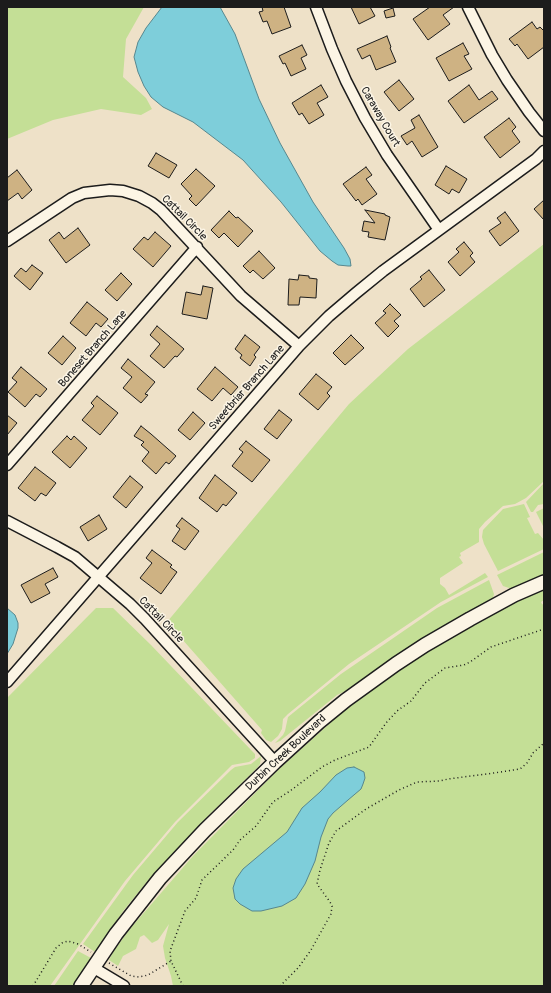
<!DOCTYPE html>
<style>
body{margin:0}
#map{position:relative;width:551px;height:993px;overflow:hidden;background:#eee1c8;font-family:Pangolin,sans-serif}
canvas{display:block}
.frame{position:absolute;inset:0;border:8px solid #1c1c1c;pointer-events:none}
</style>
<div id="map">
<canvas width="551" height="993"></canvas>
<div class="frame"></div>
</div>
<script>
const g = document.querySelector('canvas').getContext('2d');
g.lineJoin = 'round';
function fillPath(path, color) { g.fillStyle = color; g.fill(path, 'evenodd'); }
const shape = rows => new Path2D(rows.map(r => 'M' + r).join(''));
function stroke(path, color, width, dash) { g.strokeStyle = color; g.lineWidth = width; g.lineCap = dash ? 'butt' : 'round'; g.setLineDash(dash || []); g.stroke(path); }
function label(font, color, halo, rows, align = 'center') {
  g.font = font + ' Pangolin,sans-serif'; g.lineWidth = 3; g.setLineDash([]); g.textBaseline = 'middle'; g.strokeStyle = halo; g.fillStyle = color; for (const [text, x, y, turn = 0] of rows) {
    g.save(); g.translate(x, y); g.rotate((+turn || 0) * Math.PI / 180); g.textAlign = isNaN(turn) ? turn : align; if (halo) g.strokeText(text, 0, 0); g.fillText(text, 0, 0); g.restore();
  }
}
fillPath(shape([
 [7,7,144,7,126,39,123,77,146,98,152,109,141,115,101,109,53,120,7,139],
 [544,244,544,481,526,498,515,504,503,506,485,522,479,529,479,542,460,553,461,556,459,557,463,563,440,578,440,584,445,588,449,595,485,573,488,577,441,602,349,664,288,714,283,719,282,729,278,736,271,742,266,740,261,733,262,730,167,622,349,404,408,349],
 [544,483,544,504,538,505,533,512,531,512,526,502],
 [524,504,530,517,527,518,535,534,538,533,544,540,544,549,498,571,484,544,482,537,483,530,503,509],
 [544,508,544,528,536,512],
 [544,552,544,576,512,589,503,586,497,575],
 [489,580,494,594,493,598,490,602,356,686,337,695,280,741,275,743,283,735,285,731,288,717,341,674,437,608],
 [544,588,544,600,541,602,542,604,544,605,544,986,173,986,171,976,165,958,163,946,169,924,158,940,152,943,144,935,140,937,136,949,123,956,118,966,109,960,113,952,129,930,193,856,278,770,349,706,410,662,460,631,520,599],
 [147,600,159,611,166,618,154,615,153,612,147,606],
 [96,608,113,608,151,645,252,751,255,754,255,758,249,762,232,765,175,822,125,881,50,986,7,986,7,698],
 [261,756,260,764,257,768,211,813,150,878,124,910,95,952,83,944,133,875,178,822,231,770,235,767,251,764],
 [78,951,91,958,72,986,54,986]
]), '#c4df96');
const water = shape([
 [162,7,220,7,235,34,259,99,280,143,313,202,344,248,350,259,351,266,348,266,338,265,332,261,320,251,281,202,243,160,193,122,163,107,151,97,144,86,138,72,134,57,138,42,146,28,162,7],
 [7,608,15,615,18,623,18,628,13,644,7,654,7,608],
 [354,767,364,772,365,778,363,784,361,789,348,800,333,813,328,819,321,837,315,861,305,884,296,898,282,906,261,911,252,911,240,904,235,899,233,888,236,879,243,869,287,832,302,808,320,792,336,775,347,768,354,767]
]);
fillPath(water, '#7eceda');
stroke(water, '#57878e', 1);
const building = shape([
 [262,7,284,7,291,27,272,34,267,21,263,22,259,12,263,11,262,7],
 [351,7,370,7,375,16,359,24,351,7],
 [430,7,454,7,443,15,450,24,428,40,413,19,430,7],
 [393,8,395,16,386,18,384,11,393,8],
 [532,22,537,29,540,27,544,31,544,47,528,59,517,44,515,46,509,39,532,22],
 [387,36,391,47,390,48,396,62,376,70,370,55,362,59,357,49,387,36],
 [463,43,469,54,464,56,472,69,449,81,436,58,463,43],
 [302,45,307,55,301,58,306,69,291,76,285,63,283,64,279,56,302,45],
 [399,80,414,99,399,111,384,92,399,80],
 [321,85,328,97,317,103,324,115,309,124,302,113,299,115,292,103,321,85],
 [469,85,479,100,492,91,498,99,464,123,448,101,469,85],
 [419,115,438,147,422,157,412,141,407,145,401,136,415,128,411,120,419,115],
 [509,118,516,127,512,131,520,142,500,158,484,137,509,118],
 [156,153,177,165,169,178,148,166,156,153],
 [446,166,467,179,459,193,452,189,449,194,435,185,446,166],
 [366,167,372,175,366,179,377,194,362,205,358,199,356,201,343,184,366,167],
 [196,169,215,186,196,206,189,199,192,196,181,184,196,169],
 [17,170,32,190,22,199,18,193,7,201,7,178,17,170],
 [544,200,544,220,534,209,544,200],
 [365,210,385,214,385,215,390,217,385,240,368,237,369,232,362,231,364,221,375,223,365,210],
 [229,211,236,218,238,217,253,231,238,247,224,233,219,238,211,230,229,211],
 [505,212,519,231,500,246,489,231,501,223,497,218,505,212],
 [78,228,90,245,66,263,49,240,59,232,64,239,78,228],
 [155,232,171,246,153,267,133,249,144,237,148,240,155,232],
 [464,242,473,253,470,256,475,262,460,276,448,262,459,252,456,249,464,242],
 [259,251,275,268,263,279,253,270,250,273,243,266,259,251],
 [32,265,43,273,30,290,14,276,21,268,26,272,32,265],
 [429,270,445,290,424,307,410,289,422,279,420,277,429,270],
 [121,273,132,284,117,301,105,290,121,273],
 [299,275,309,276,309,278,317,279,316,298,300,297,299,305,288,305,289,279,298,280,299,275],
 [203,286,213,288,207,319,182,314,186,292,201,295,203,286],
 [87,302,108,319,101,327,96,323,86,336,70,323,87,302],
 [390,304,401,315,394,321,399,326,388,337,375,323,386,313,383,311,390,304],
 [157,326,184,349,177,357,175,356,164,368,150,356,160,344,150,335,157,326],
 [245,335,260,347,254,355,256,357,250,366,240,358,242,355,235,349,245,335],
 [351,335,364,348,345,365,333,353,351,335],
 [63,336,76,348,62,365,48,353,63,336],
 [128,359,155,382,145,394,148,395,141,403,123,388,132,377,121,368,128,359],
 [21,367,47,389,40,397,36,394,25,407,8,392,17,382,12,378,21,367],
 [215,367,238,387,231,395,223,388,212,401,197,389,215,367],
 [316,374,332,387,327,393,330,396,318,410,299,394,316,374],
 [97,396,118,413,100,435,82,420,94,406,91,403,97,396],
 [279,410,292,420,277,439,264,429,279,410],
 [193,412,205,423,190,440,178,430,193,412],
 [7,415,17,423,7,435,7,415],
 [141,426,151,434,176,456,169,464,166,462,156,474,142,461,149,452,141,445,144,442,134,436,141,426],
 [67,436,71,440,74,436,87,448,70,468,52,452,67,436],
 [246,441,270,460,252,482,232,466,243,452,239,449,246,441],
 [35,467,56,483,46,496,41,493,35,501,18,488,35,467],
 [215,475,237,493,226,506,223,504,217,512,199,498,215,475],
 [130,476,143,487,126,508,113,497,130,476],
 [99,515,107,529,88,541,80,527,99,515],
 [182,518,199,531,185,550,172,541,180,529,176,526,182,518],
 [152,550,172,565,170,567,177,572,161,594,140,578,152,563,146,558,152,550],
 [53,568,58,577,45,584,50,593,31,603,21,585,53,568]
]);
fillPath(building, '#ceb283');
stroke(building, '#1c1c1c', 1);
const minor = shape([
 [316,7,332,49,346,81,365,118,387,155,439,230],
 [468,7,492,55,507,80,529,112,544,131],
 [7,241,72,198,84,193,110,190,123,191,139,196,152,203,161,210,241,296,299,346],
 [7,465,197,247],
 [7,521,57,547,75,557,130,604,145,619,275,762],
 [7,682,299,346,329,316,356,293,383,271,536,159,544,151],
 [94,968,124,986]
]);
const tertiary = shape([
 [81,986,116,934,160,878,205,830,275,762,319,722,346,700,396,664,425,645,470,619,514,595,544,582]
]);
stroke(minor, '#1c1c1c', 13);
stroke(tertiary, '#1c1c1c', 16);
stroke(shape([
 [109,963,131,976,139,977,148,975,171,961],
 [33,986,56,948,62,943,68,941,78,944,91,952],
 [183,986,171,961,170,951,185,911,196,898,202,880,233,850,240,840,256,826,273,802,290,791,322,767,335,760,369,747,386,723,397,711,411,701,425,683,445,668,464,665,470,662,491,647,544,629],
 [280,986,298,968,311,950,331,914,332,906,330,902,317,884,320,870,329,843,336,831,366,809,399,790,417,782,440,781,448,779,494,773,520,769,527,763,533,753,544,743]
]), '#1c1c1c', 1.5, [1, 3]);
stroke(minor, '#fcf5e5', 10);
stroke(tertiary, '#fcf5e5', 13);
label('11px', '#1c1c1c', '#fcf5e5', [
 ["Caraway Court",380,117,60],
 ["Cattail Circle",184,218,45],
 ["Boneset Branch Lane",93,349,-49],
 ["Sweetbriar Branch Lane",247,388,-49],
 ["Cattail Circle",161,620,46],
 ["Durbin Creek Boulevard",286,753,-43]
]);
</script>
